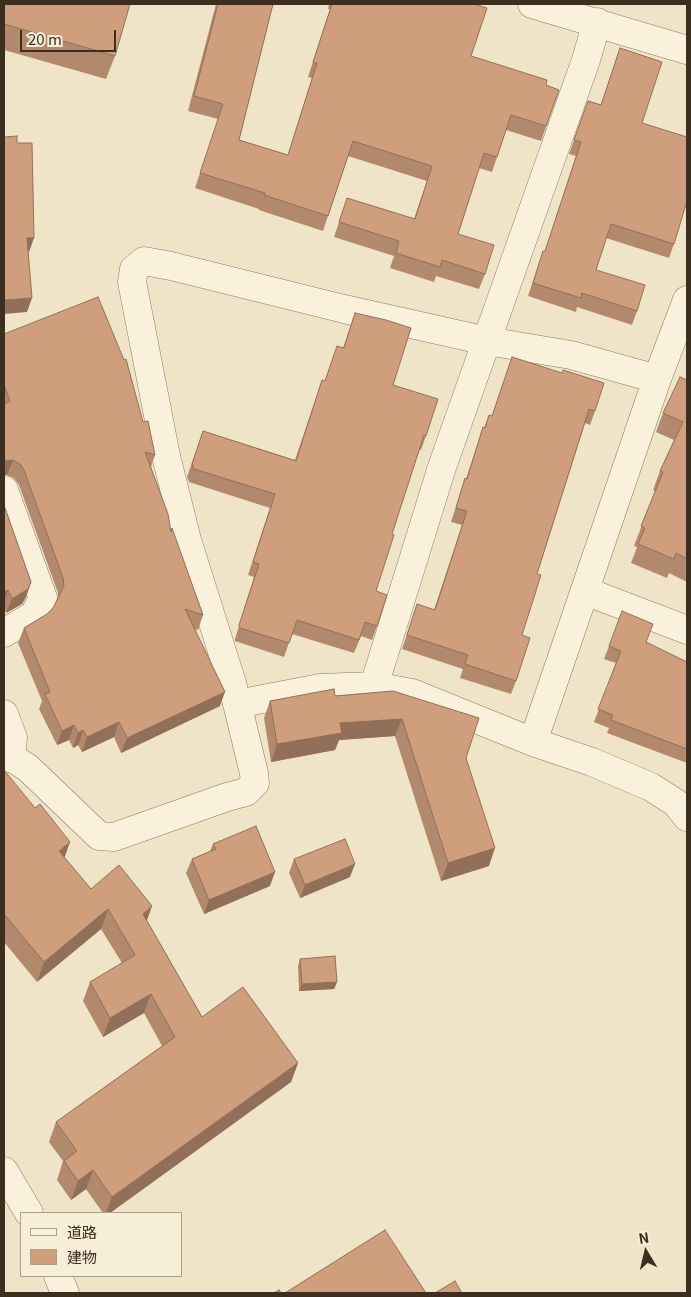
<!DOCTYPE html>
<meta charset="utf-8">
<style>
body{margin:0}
#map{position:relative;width:691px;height:1297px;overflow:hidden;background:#f0e4c8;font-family:Georgia,"Noto Sans JP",serif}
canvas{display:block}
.frame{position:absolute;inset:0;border:5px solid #3d2e20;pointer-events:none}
.legend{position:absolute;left:20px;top:1212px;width:162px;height:65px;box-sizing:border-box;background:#f7eed8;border:1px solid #ada18e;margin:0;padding:6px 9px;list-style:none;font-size:15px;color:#3d2e20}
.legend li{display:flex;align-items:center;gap:10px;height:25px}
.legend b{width:25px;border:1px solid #ada18e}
.north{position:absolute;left:621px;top:1227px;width:50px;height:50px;-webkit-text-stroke:4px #f7eed8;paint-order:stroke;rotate:351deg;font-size:14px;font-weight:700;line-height:20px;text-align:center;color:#3d2e20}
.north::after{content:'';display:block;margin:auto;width:18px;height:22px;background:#3d2e20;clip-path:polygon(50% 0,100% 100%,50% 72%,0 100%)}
.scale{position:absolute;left:20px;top:30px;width:96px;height:22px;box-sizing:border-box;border:2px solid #3d2e20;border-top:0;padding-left:6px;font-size:15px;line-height:18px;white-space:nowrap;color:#3d2e20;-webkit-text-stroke:4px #f7eed8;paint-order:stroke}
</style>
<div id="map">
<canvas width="691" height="1297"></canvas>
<div class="frame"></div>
<ul class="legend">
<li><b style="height:6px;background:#faf1dc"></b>道路</li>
<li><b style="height:14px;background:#cf9f7d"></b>建物</li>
</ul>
<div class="north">N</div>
<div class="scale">20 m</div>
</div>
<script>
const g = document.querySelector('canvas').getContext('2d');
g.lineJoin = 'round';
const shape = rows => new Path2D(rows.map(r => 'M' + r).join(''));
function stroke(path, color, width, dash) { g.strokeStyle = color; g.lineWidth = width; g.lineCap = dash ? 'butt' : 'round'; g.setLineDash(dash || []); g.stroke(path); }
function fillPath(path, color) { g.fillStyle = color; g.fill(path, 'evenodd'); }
const minor = shape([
 [532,4,687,50],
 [4,490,43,598,34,615,4,633],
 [585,591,687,630],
 [374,686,442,467,586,60,597,22],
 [237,704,320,688,374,686,412,693,533,742,592,762,651,787,676,803,687,817],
 [4,714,13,738,11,757],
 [533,742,657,379,687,300],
 [4,758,11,757,28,768,99,836,114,837,227,797,246,792,255,783,254,773,232,683,187,540,166,456,132,282,134,269,144,261,171,266,344,309,487,341,571,355,657,379],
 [4,1171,29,1213],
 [58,1276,65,1293]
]);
stroke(minor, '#8d765c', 29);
stroke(minor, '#faf1dc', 28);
fillPath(shape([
 [4,4,115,56,106,79,4,50],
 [216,4,273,4,239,140,288,155,312,78,308,77,330,9,328,9,329,4,474,4,471,56,546,85,559,90,541,141,506,130,492,172,479,168,458,234,485,274,479,289,436,276,434,282,390,268,394,256,334,237,347,198,414,219,427,181,348,156,323,231,259,210,259,209,195,188,218,119,188,111],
 [620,48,642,123,674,244,669,258,606,238,596,270,637,311,632,325,577,307,576,312,528,296,543,251,545,251,576,156,569,154,588,101,601,105],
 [355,313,393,385,426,436,421,450,419,449,392,534,376,591,377,626,372,640,361,636,354,653,292,634,284,657,235,641,235,639,254,577,248,575,270,508,189,482,187,477,203,431,295,460,322,380,325,381,337,346,343,348],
 [4,334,143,422,155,455,151,467,171,531,203,615,198,630,194,629,220,706,121,753,114,737,82,752,78,745,73,748,69,740,57,745,39,709,42,701,18,643,24,628,47,614,53,608,58,598,58,593,19,485,14,478,7,475,4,475],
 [512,357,595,411,590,425,585,423,537,574,522,635,516,681,511,694,460,678,463,669,402,649,417,604,434,610,462,525,451,522,465,478,466,479,483,427,484,428,489,415,492,416],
 [687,380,687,582,669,573,667,578,631,563,637,547,634,546,655,491,653,490,660,471,674,440,656,432,663,413],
 [4,505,31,582,26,597,22,604,6,613,4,607],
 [646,642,687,662,687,763,607,733,609,728,594,722,616,663,604,659,609,646],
 [393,691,466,758,489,866,441,881,395,736,339,740,335,750,271,762,264,718,270,701,335,696],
 [4,770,64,857,91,889,147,921,202,1017,298,1063,291,1082,110,1213,103,1213,86,1189,71,1200,57,1180,63,1161,49,1142,56,1122,162,1046,144,1013,103,1037,83,1001,90,982,122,963,101,929,37,982,4,942],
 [213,844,270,886,204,914,186,873,192,859,210,851],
 [294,859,350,877,300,898,289,873],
 [300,959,337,982,334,989,299,991,298,966]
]), '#b2896c');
fillPath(shape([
 [27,238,34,238,29,252,22,252],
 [32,298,27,312,4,314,4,300],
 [5,460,13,460,7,475,4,475,4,461],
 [31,582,26,597,22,604,6,613,12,599],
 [8,590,4,602,4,592],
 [225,692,220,706,121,753,127,738],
 [402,719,395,736,339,740,335,750,271,762,277,744,340,723],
 [119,722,114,737,82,752,87,737],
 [74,725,69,740,57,745,62,731],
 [83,730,78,745,73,748,78,733],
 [70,842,63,862,59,851],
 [495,848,489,866,441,881,448,863],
 [355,864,350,877,300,898,305,885],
 [275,872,270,886,204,914,209,900],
 [152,906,145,926,143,914],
 [108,909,101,929,37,982,44,962],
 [337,982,334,989,299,991,302,984],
 [151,994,144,1013,103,1037,110,1018],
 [298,1063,291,1082,110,1213,106,1213,112,1197],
 [93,1170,86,1189,71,1200,78,1181]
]), '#916f58');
const building = shape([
 [4,4,130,4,115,56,4,24,4,4],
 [218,4,273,4,239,140,288,155,317,63,313,62,332,4,474,4,487,8,471,56,547,80,546,85,559,90,546,126,511,115,497,157,484,153,458,234,494,245,485,274,442,260,440,267,396,253,399,241,339,222,347,198,415,219,432,166,353,141,328,216,264,195,265,193,200,173,223,104,194,96,218,4],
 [620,48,662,62,642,123,687,137,687,201,674,244,611,224,596,270,645,285,637,311,582,293,581,298,533,283,543,251,545,251,581,142,574,140,588,101,601,105,620,48],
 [17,136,17,143,32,143,34,238,27,238,32,298,4,300,4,137,17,136],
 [98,297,124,360,126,359,143,422,148,421,155,455,145,452,168,514,171,532,172,528,203,615,185,609,225,692,127,738,119,722,87,737,83,730,78,733,74,725,62,731,45,694,50,692,24,628,47,614,53,608,62,590,64,585,63,578,24,470,20,464,13,460,4,461,4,404,10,401,4,385,4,334,98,297],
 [355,313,386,320,411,328,393,385,438,399,426,436,424,435,392,534,394,535,376,591,387,595,377,626,365,622,359,640,297,620,289,643,240,628,239,625,259,564,253,562,275,494,194,469,192,464,203,431,296,461,322,380,325,381,337,346,344,348,355,313],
 [512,357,562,373,563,370,604,383,595,411,589,409,537,574,541,575,522,635,530,638,516,681,465,664,468,655,407,635,417,604,435,610,467,511,456,508,465,478,467,479,483,427,485,428,489,415,492,416,512,357],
 [680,377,687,380,687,559,676,553,674,559,638,544,645,528,641,526,663,472,660,471,683,422,663,413,680,377],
 [4,505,31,582,28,589,12,599,8,590,4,592,4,505],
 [622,611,653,624,646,642,687,662,687,749,611,720,613,715,598,709,621,651,609,646,622,611],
 [334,689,335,696,393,691,479,718,466,758,495,848,448,863,402,719,340,723,342,733,277,744,270,701,334,689],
 [4,770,35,808,40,804,70,842,59,851,91,889,119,865,152,906,143,914,202,1017,243,987,298,1063,112,1197,93,1170,78,1181,64,1161,77,1151,56,1122,175,1037,151,994,110,1018,90,982,135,955,108,909,44,962,4,914,4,770],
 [256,826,275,872,209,900,192,859,216,849,213,844,256,826],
 [345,839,355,864,305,885,294,859,345,839],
 [335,956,337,982,302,984,300,959,335,956],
 [385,1230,426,1293,285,1293,385,1230],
 [455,1281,462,1293,435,1293,455,1281],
 [279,1290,281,1293,274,1293,279,1290]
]);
fillPath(building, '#cf9f7d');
stroke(building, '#916f58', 1);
</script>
